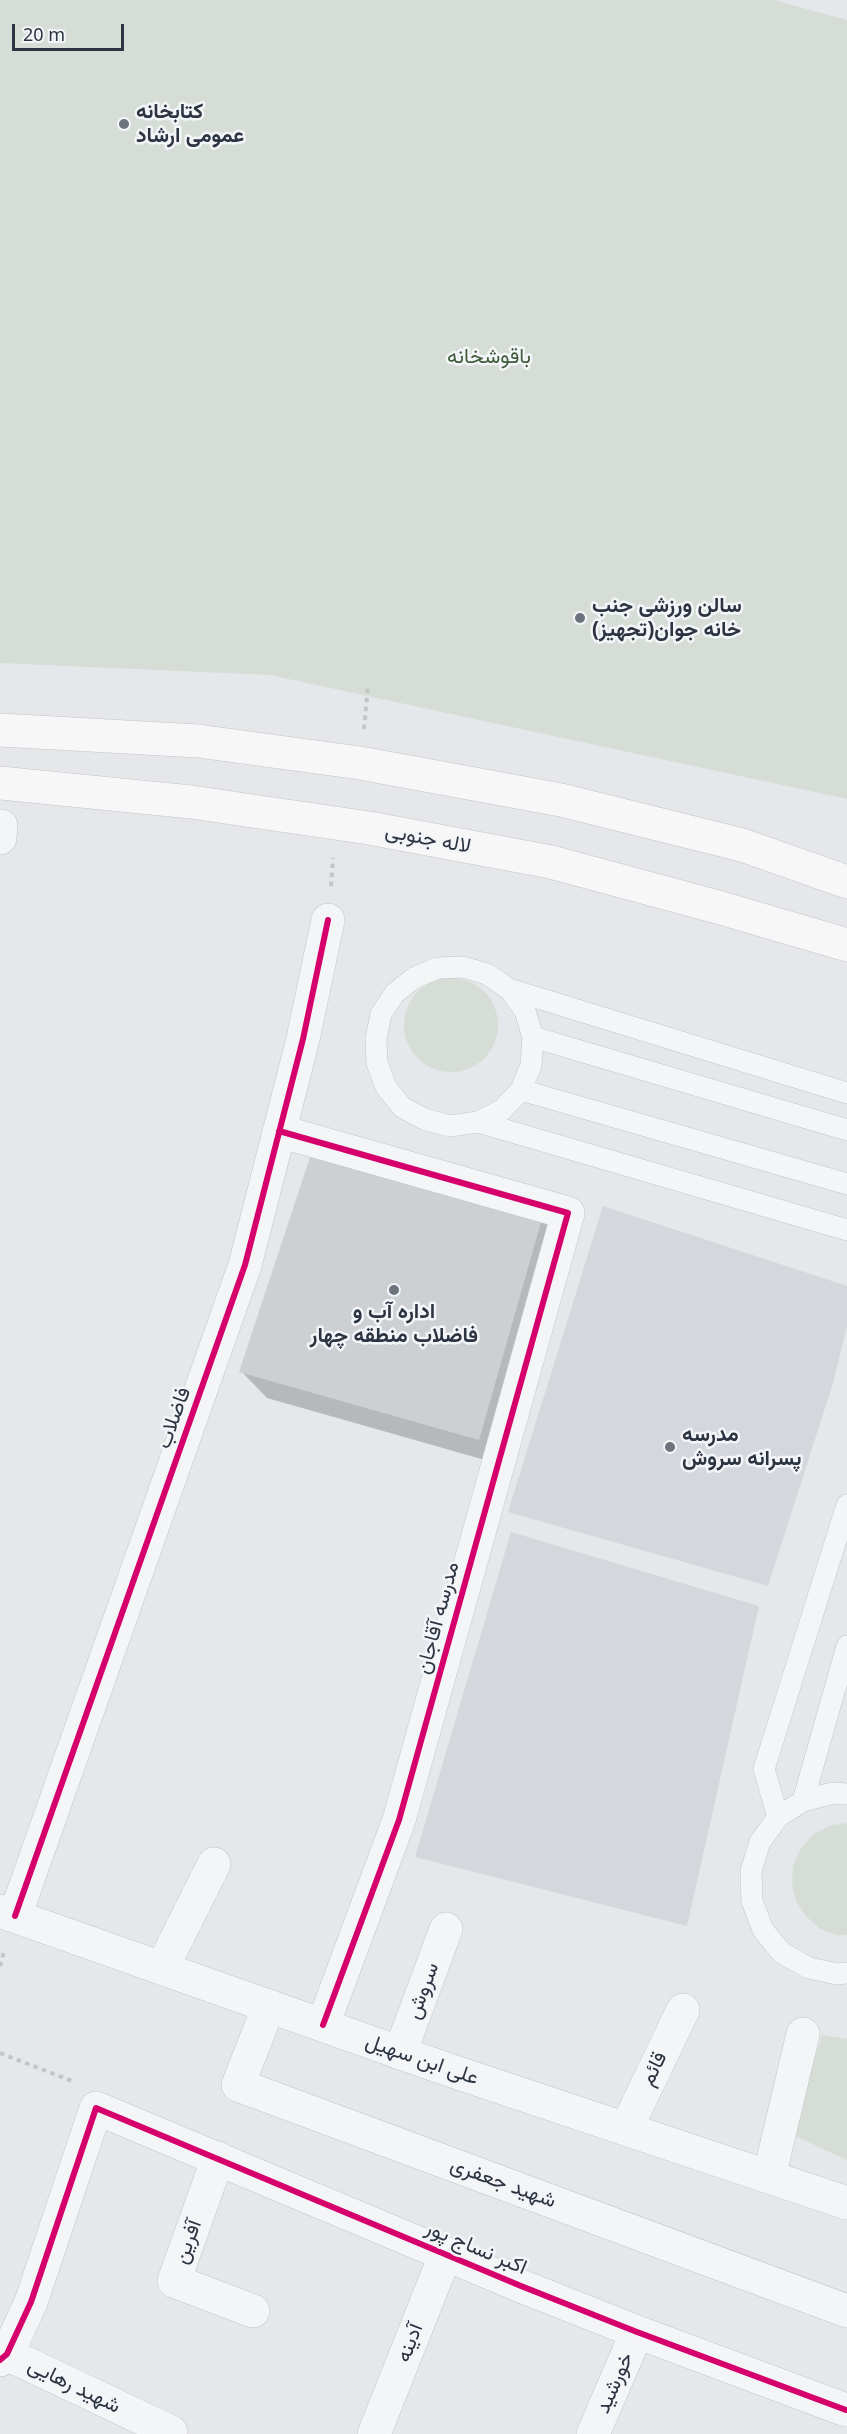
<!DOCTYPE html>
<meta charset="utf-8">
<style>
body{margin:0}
#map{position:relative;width:847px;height:2434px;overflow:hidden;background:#e5e7ea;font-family:"Noto Sans",sans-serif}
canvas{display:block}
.scale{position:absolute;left:12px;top:24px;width:112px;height:27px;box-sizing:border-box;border:3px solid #2c3442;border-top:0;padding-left:8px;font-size:18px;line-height:21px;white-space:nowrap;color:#2c3442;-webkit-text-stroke:4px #f3f5f8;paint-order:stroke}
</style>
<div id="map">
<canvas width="847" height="2434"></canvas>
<div class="scale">20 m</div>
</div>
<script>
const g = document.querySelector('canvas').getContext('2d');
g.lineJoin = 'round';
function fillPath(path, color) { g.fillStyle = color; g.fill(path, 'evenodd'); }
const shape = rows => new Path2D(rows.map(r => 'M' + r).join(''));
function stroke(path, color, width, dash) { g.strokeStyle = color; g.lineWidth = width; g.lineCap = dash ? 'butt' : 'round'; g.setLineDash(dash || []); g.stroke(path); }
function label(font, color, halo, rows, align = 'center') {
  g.font = font + ' "Noto Sans",Vazirmatn,sans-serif'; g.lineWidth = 5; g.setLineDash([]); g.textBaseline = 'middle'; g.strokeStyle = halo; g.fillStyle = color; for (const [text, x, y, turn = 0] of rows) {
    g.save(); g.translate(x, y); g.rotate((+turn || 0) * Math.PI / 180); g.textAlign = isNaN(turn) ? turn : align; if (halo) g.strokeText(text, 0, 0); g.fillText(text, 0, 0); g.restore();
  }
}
fillPath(shape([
 [603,1206,847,1286,847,1326,833,1383,768,1586,508,1512],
 [511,1532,759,1606,687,1926,415,1857]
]), '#d4d7dc');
fillPath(shape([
 [0,0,774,0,847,20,847,799,270,675,0,663],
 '404 1025a47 47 0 1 1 94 0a47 47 0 1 1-94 0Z',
 [847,1823,847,1935,836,1935,819,1928,806,1916,796,1901,792,1883,793,1865,801,1848,815,1833,832,1825],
 [822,2035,847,2039,847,2160,791,2134]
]), '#d6ddd6');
fillPath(shape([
 [545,1210,571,1236,506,1466,267,1398,241,1371]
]), '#0003');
fillPath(shape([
 [315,1142,545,1208,479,1440,239,1372]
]), '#cdcfd2');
const service = shape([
 [509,989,525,1011,533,1037,531,1065,521,1090,502,1110,478,1122,450,1126,424,1119,402,1107,386,1087,377,1063,376,1039,381,1014,395,993,414,978,437,968,463,967,487,974,509,989,847,1093],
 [533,1037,847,1130],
 [521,1090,847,1184],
 [478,1122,847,1230],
 [847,1794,833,1793,803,1801,778,1817,760,1842,751,1871,752,1901,763,1930,782,1953,809,1968,837,1974,847,1973],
 [803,1801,847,1646],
 [778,1817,764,1769,847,1505]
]);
const minor = shape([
 [0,838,1,826],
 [279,1131,568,1213,399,1820,323,2025],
 [15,1916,245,1265,303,1039,328,920],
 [162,1968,214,1864],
 [269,2006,238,2085,847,2311],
 [400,2053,446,1929],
 [626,2129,683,2010],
 [218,2158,174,2281,253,2311],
 [769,2177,803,2034],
 [7,2354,171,2432,170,2434],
 [0,2360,7,2354,31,2302,96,2108,521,2286,637,2332,846,2410],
 [374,2434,446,2253],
 [593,2434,637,2332]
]);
const tertiary = shape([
 [0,1911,449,2070,847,2203]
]);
const primary = shape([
 [0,730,198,741,360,763,561,800,742,845,847,882],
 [0,783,191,802,369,828,551,862,721,908,847,945]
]);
stroke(service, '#c3c5c8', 22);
stroke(minor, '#c3c5c8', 34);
stroke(tertiary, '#c3c5c8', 34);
stroke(primary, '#c2c4c7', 34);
stroke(shape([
 [364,729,368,685],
 [331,886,333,858],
 [0,1966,4,1951],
 [0,2053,72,2081]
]), '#c3c5c8', 4, [4.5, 4.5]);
stroke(service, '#f4f5f6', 21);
stroke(minor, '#f4f5f6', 33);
stroke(tertiary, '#f4f5f6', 33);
stroke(primary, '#f7f7f8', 33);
stroke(shape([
 [279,1131,568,1213,399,1820,323,2025],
 [15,1916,245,1265,303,1039,328,920],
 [0,2360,7,2354,31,2302,96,2108,521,2286,637,2332,846,2410]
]), '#d6006c', 6);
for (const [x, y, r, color] of [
 [124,124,6,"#6d737d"],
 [580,618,6,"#6d737d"],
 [394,1290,6,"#6d737d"],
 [670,1447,6,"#6d737d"]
]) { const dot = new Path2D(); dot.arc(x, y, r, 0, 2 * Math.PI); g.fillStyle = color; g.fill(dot); stroke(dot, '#f3f5f8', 2); }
label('bold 21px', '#2c3442', '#f3f5f8', [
 ["کتابخانه",136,112],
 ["عمومی ارشاد",136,136],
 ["سالن ورزشی جنب",592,606],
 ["خانه جوان(تجهیز)",592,630],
 ["اداره آب و",394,1312,"center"],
 ["فاضلاب منطقه چهار",394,1336,"center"],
 ["مدرسه",682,1435],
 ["پسرانه سروش",682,1459]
], 'left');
label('21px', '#415c3b', '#f3f5f8', [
 ["باقوشخانه",489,357]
]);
label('21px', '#2c3442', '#f3f5f8', [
 ["لاله جنوبی",428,839,11],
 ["فاضلاب",174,1418,-70],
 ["مدرسه آقاجان",438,1618,-75],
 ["سروش",423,1991,-70],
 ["علی ابن سهیل",422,2060,19],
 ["قائم",654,2069,-64],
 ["شهید جعفری",503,2183,20],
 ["آفرین",188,2242,-70],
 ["اکبر نساج پور",476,2248,23],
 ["آدینه",410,2343,-69],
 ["خورشید",615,2383,-66],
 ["شهید رهایی",74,2386,26]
]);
</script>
